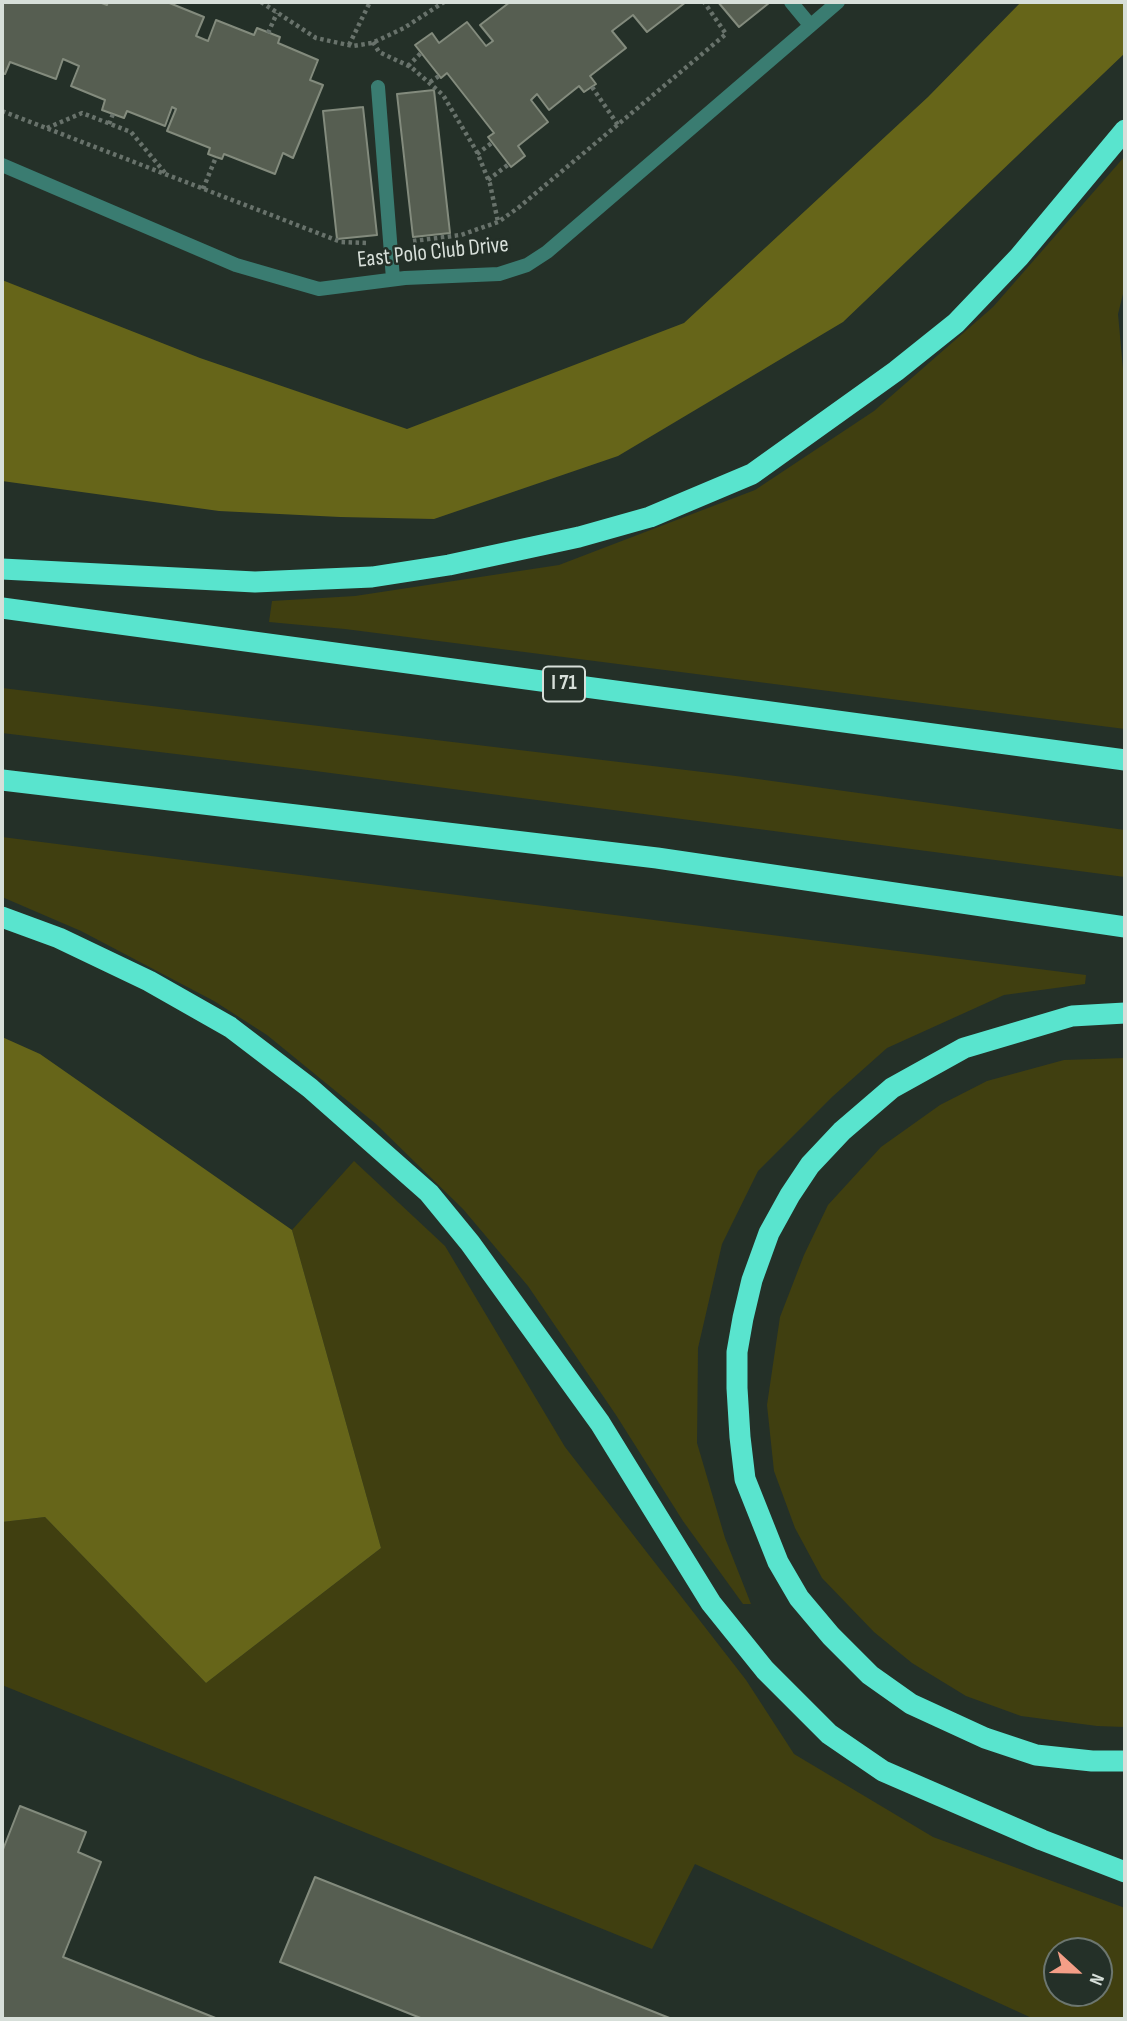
<!DOCTYPE html>
<style>
body{margin:0}
#map{position:relative;width:1127px;height:2021px;overflow:hidden;background:#243028;font-family:"Sofia Sans Condensed",sans-serif}
canvas{display:block}
.frame{position:absolute;inset:0;border:4px solid #d7dfd9;pointer-events:none}
.north{position:absolute;left:1043px;top:1937px;width:70px;height:70px;box-sizing:border-box;background:#243028;border:2px solid #6c766f;border-radius:50%;rotate:112deg;font-size:19px;font-weight:700;line-height:28px;text-align:center;color:#d7dfd9}
.north::after{content:'';display:block;margin:auto;width:24px;height:32px;background:#f49e87;clip-path:polygon(50% 0,100% 100%,50% 72%,0 100%)}
</style>
<div id="map">
<canvas width="1127" height="2021"></canvas>
<div class="frame"></div>
<div class="north">N</div>
</div>
<script>
const g = document.querySelector('canvas').getContext('2d');
g.lineJoin = 'round';
function fillPath(path, color) { g.fillStyle = color; g.fill(path, 'evenodd'); }
const shape = rows => new Path2D(rows.map(r => 'M' + r).join(''));
function stroke(path, color, width, dash) { g.strokeStyle = color; g.lineWidth = width; g.lineCap = dash ? 'butt' : 'round'; g.setLineDash(dash || []); g.stroke(path); }
function label(font, color, halo, rows, align = 'center') {
  g.font = font + ' "Sofia Sans Condensed",sans-serif'; g.lineWidth = 5; g.setLineDash([]); g.textBaseline = 'middle'; g.strokeStyle = halo; g.fillStyle = color; for (const [text, x, y, turn = 0] of rows) {
    g.save(); g.translate(x, y); g.rotate((+turn || 0) * Math.PI / 180); g.textAlign = isNaN(turn) ? turn : align; if (halo) g.strokeText(text, 0, 0); g.fillText(text, 0, 0); g.restore();
  }
}
fillPath(shape([
 [1125,156,1125,286,1118,314,1125,391,1125,729,345,629,269,622,272,601,355,596,559,565,755,490,874,411,993,307],
 [2,688,736,776,1125,830,1125,877,300,769,2,733],
 [2,837,1086,975,1085,984,1004,995,887,1048,832,1097,758,1171,722,1244,698,1348,697,1443,725,1538,751,1604,743,1604,683,1521,616,1415,528,1286,463,1209,376,1124,267,1035,214,1001,81,931,2,897],
 [1125,1058,1125,1727,1097,1726,1021,1716,966,1696,912,1663,874,1632,822,1578,795,1528,774,1471,767,1405,780,1317,804,1255,828,1205,881,1147,940,1105,987,1081,1064,1060],
 [354,1161,445,1246,565,1447,746,1680,794,1754,933,1837,1125,1908,1125,2019,1034,2019,695,1864,652,1949,2,1685,2,1522,45,1517,206,1683,381,1548,292,1230],
 [1057,1951,1099,1951,1099,1993,1057,1993]
]), '#403f10');
fillPath(shape([
 [1021,2,1125,2,1125,53,843,322,618,456,434,519,340,517,219,511,2,481,2,280,200,358,407,429,684,323,928,97],
 [2,1037,40,1054,292,1230,381,1548,206,1683,45,1517,2,1522]
]), '#666519');
const building = shape([
 [2,2,99,2,107,5,108,2,167,2,204,17,196,36,208,41,216,20,254,35,257,28,280,37,278,43,318,60,310,80,323,85,293,158,283,153,275,174,224,154,222,159,216,157,208,154,210,148,167,131,176,109,172,107,165,126,127,111,124,118,102,110,105,100,71,86,79,66,63,59,56,79,10,62,5,74,2,73,2,2],
 [510,2,686,2,647,32,633,15,612,31,626,48,590,76,596,84,584,92,579,86,549,110,537,94,531,100,548,122,518,146,525,156,511,167,488,137,494,133,447,73,441,78,415,45,432,33,439,43,467,22,486,46,493,41,480,25,510,2],
 [718,2,768,2,769,3,739,27,718,2],
 [434,90,450,233,413,237,397,94,434,90],
 [363,107,377,235,337,239,323,111,363,107],
 [20,1806,86,1832,78,1852,101,1862,63,1957,218,2019,2,2019,2,1852,20,1806],
 [315,1877,672,2019,423,2019,280,1962,315,1877]
]);
fillPath(building, '#565e51');
stroke(building, '#838b7d', 2);
stroke(shape([
 [261,2,316,38,353,46,372,43,404,28,444,2],
 [268,33,277,13],
 [373,42,379,52,411,67,443,95,477,152,490,184,498,222],
 [349,45,370,2],
 [408,66,421,53],
 [430,82,439,76],
 [592,87,618,125],
 [2,111,341,242,366,243],
 [109,124,113,114],
 [47,128,82,113,131,132,166,174],
 [477,154,493,142],
 [488,180,509,164],
 [203,189,216,157],
 [413,241,461,235,498,222,518,208,726,34,704,2]
]), '#68726b', 4.5, [3.5, 3.5]);
stroke(shape([
 [791,2,810,25],
 [378,87,393,279],
 [2,165,236,265,319,289,405,278,499,274,527,265,547,252,838,2]
]), '#3a7c71', 14);
stroke(shape([
 [2,569,255,582,372,577,449,565,579,537,650,517,752,474,896,371,956,323,1019,257,1125,130],
 [2,608,1125,760],
 [2,780,657,858,1125,927],
 [2,917,59,938,149,981,230,1027,310,1088,429,1193,470,1243,600,1423,711,1603,765,1670,829,1734,883,1771,1042,1840,1125,1872],
 [1125,1013,1072,1016,964,1048,892,1088,842,1131,810,1165,790,1195,769,1233,752,1280,743,1318,737,1352,737,1388,740,1437,745,1479,778,1562,799,1598,831,1636,870,1675,911,1704,985,1738,1036,1755,1092,1761,1125,1761]
]), '#59e4ce', 21);
for (const [x, y, w] of [
 [564,684,42]
]) { const box = new Path2D(); box.roundRect(x - w / 2, y - 17.5, w, 35, 5); g.fillStyle = '#243028'; g.fill(box); stroke(box, '#d7dfd9', 2); }
label('bold 21px', '#d7dfd9', null, [
 ["I 71",564,684]
]);
label('23px', '#d7dfd9', '#243028', [
 ["East Polo Club Drive",433,253,-6]
]);
</script>
